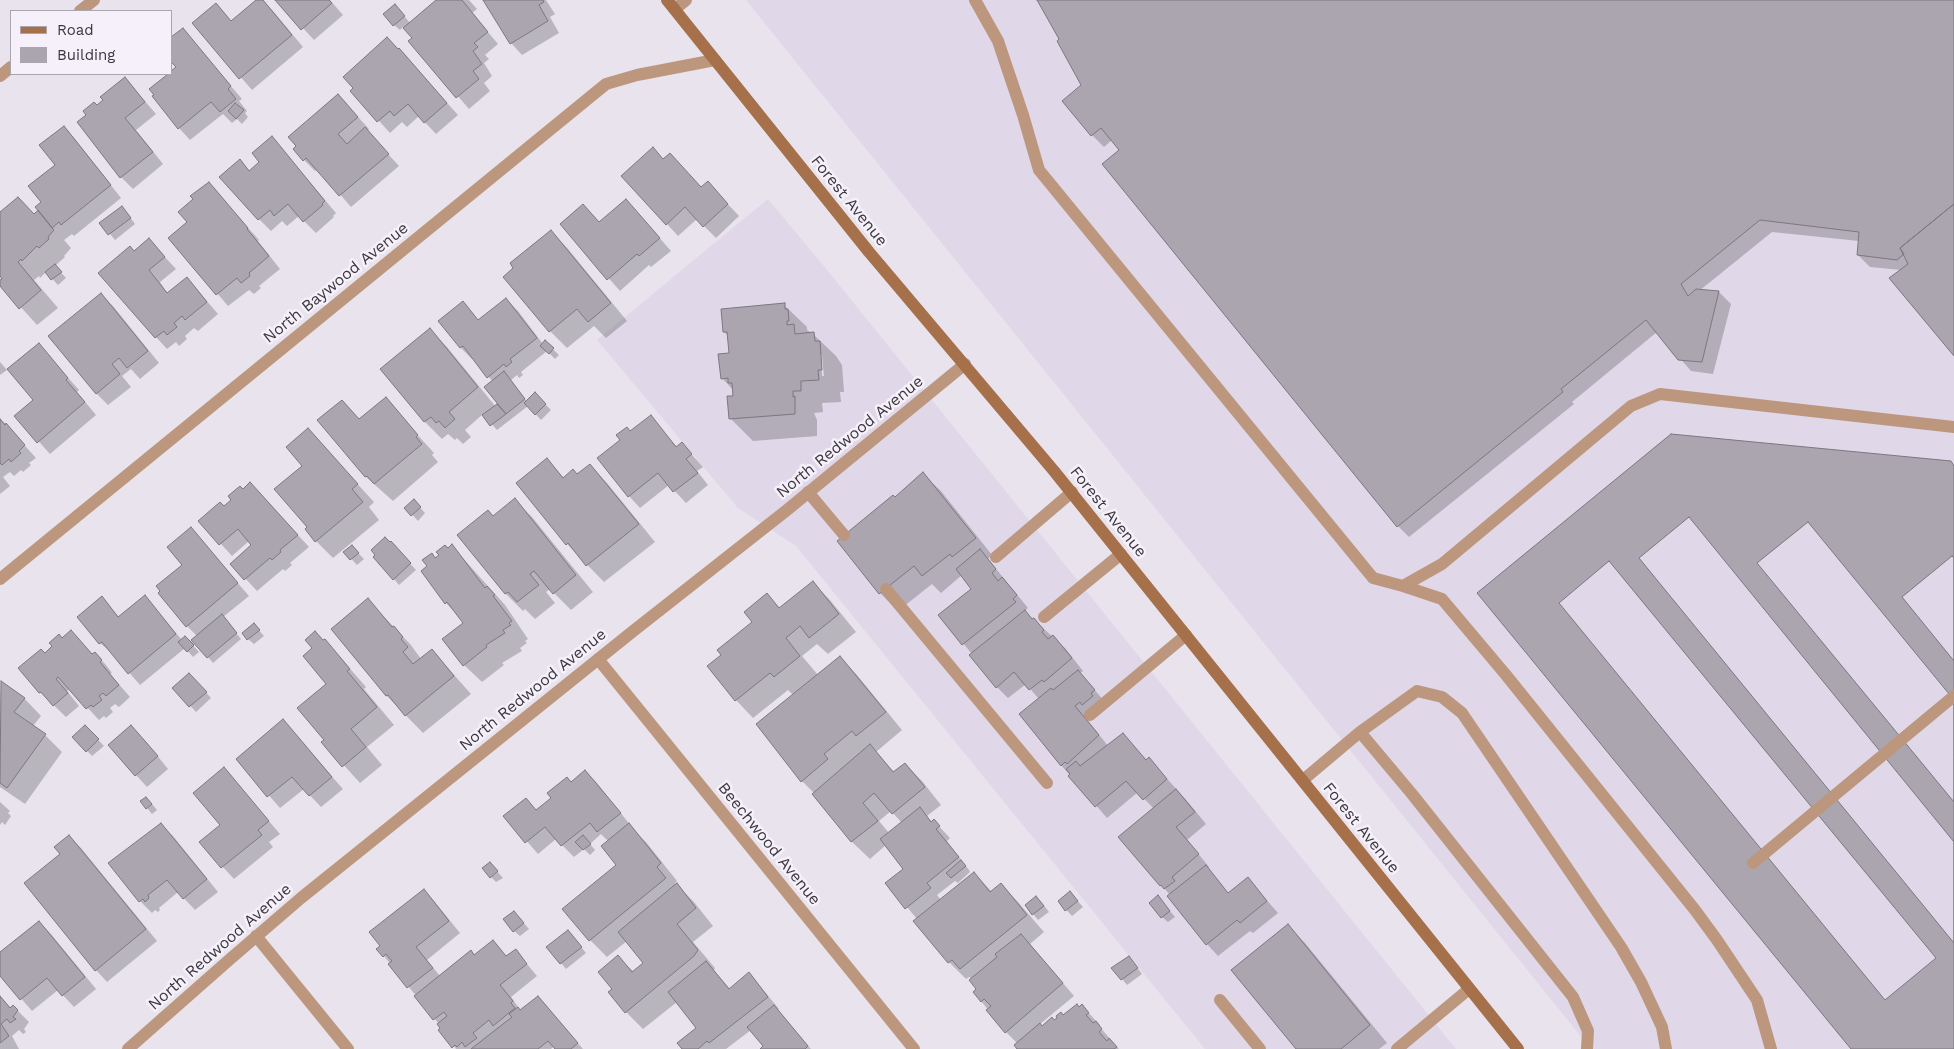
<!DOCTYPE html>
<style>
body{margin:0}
#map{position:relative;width:1954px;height:1049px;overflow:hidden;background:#e8e3ed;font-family:"Work Sans",sans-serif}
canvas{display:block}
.legend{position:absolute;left:10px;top:10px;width:162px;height:65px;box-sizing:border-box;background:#f5f0fa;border:1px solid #aaa6ae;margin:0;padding:6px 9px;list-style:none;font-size:15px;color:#3a383c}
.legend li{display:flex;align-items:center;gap:10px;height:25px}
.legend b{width:25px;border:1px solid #aaa6ae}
</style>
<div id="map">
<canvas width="1954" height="1049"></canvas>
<ul class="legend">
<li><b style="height:6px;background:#a5704a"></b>Road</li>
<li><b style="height:14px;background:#aaa5af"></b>Building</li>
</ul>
</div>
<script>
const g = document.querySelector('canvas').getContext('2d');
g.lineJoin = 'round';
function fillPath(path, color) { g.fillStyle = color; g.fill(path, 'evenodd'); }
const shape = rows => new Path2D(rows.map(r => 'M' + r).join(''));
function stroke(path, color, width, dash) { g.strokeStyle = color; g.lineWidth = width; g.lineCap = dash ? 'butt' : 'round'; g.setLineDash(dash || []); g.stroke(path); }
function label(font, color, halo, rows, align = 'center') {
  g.font = font + ' "Work Sans",sans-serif'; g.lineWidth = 5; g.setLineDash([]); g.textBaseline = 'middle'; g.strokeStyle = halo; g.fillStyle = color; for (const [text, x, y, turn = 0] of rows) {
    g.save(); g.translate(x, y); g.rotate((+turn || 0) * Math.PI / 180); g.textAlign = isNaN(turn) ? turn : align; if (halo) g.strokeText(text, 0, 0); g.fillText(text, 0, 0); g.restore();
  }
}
fillPath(shape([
 [746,0,1954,0,1954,1049,1591,1049],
 [768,199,823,265,1456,1049,1205,1049,796,546,738,508,597,340]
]), '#e0d7e8');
fillPath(shape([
 [258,0,262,0,272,10,303,47,252,90,194,23,216,5,232,22],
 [277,0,330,0,343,15,314,40],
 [438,0,469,0,477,9,472,13,498,44,485,55,489,59,484,63,492,76,484,83,490,91,469,109,410,41,414,38,403,27,400,30,394,25,400,11,410,23],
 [485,0,546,0,555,14,550,17,559,33,522,55,511,43],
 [1038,0,1954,0,1954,354,1901,270,1870,267,1858,255,1859,241,1772,232,1699,291,1719,292,1731,304,1713,374,1691,371,1657,332,1572,402,1574,404,1409,537,1398,526,1121,151,1112,140,1104,147,1092,135,1083,85,1061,40],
 [182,29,242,99,239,101,247,111,245,113,248,117,242,124,237,119,232,123,223,114,190,140,179,128,150,89,177,68],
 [399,50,458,115,436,134,419,116,407,127,402,122,390,133,352,91],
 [125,78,156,114,136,130,163,164,133,189,121,177,97,107],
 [338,95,369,129,367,131,399,166,351,207,318,169,315,171,304,160],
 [64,127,75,139,121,198,74,236,72,234,64,240,71,248,64,256,65,257,55,266,66,278,58,285,46,272,40,278,39,276,34,280,58,308,37,325,0,284,4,279,0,274,0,213,34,215,38,212,57,165],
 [272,138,336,213,333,216,334,217,316,233,299,216,287,226,282,221,271,231,259,219,240,161,250,171,261,163],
 [664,160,702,188,708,183,739,216,716,238,697,219,678,236,667,224],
 [208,183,259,240,258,241,280,269,259,286,261,288,254,294,249,290,228,306,170,238,189,222,194,199],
 [583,205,600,223,638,213,671,251,651,267,649,265,620,291,562,225],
 [127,213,135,224,115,240,101,223],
 [551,231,568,249,627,321,606,338,594,326,567,348,550,331],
 [149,240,176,269,160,282,168,294,187,278,218,314,198,331,194,328,185,336,187,339,179,346,176,342,167,349,156,337,134,252],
 [101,295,113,306,159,363,140,379,131,369,122,376,131,387,108,405,97,394,50,336],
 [506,299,518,311,543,344,545,342,559,355,555,359,547,351,521,372,523,375,519,378,517,375,511,380,527,402,535,394,551,410,541,420,528,406,497,430,483,414,465,430,471,437,463,444,457,438,455,440,448,434,442,439,425,422,382,369,430,330,447,347,496,407,499,404,493,382,474,358,472,359,461,348,440,321,463,303,479,321],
 [784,305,807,327,807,330,813,334,836,356,842,365,844,392,840,392,841,402,822,403,823,412,814,413,817,420,817,436,753,441,731,419,733,390,722,378,730,354,729,336,724,332],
 [820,355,822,355,824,376,822,376],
 [39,345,79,390,77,392,96,415,50,454,16,416,35,400],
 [0,362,7,370,0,375],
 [385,399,434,453,432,455,438,462,393,501,366,477,319,421,342,401,360,420],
 [651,417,678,448,682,444,703,467,697,471,708,485,686,503,669,485,640,508,629,496,631,432],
 [0,418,36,458,29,463,31,465,23,472,21,470,14,476,10,472,3,477,10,486,0,494],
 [308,430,374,502,369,507,379,520,333,558,316,541,309,528,303,466],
 [547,460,564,478,578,476,590,465,607,483,655,542,604,582,567,544],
 [923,474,941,491,992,555,988,559,1028,608,1024,611,1065,648,1083,671,1080,673,1105,702,1086,718,1108,746,1123,735,1147,761,1149,759,1160,771,1188,802,1206,824,1187,840,1209,867,1207,868,1229,894,1248,879,1278,913,1253,933,1250,931,1218,956,1207,944,1170,895,1120,837,1154,809,1138,792,1107,818,1061,765,1039,699,1026,684,1008,698,997,687,972,654,940,615,973,589,962,575,941,593,932,584,898,611,880,593,839,541,895,499],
 [243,490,262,496,309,547,290,563,292,565,285,571,283,569,257,591,232,564,253,545,249,541,232,556,200,521,224,507],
 [514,500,532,517,593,592,571,610,550,589,546,592,555,603,535,619,525,609,523,611,506,594,459,535,494,517],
 [414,501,425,513,418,521,406,508],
 [191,529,249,596,223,617,241,639,213,663,208,657,197,636,187,626,184,565],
 [452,546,505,605,528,639,525,641,527,643,520,648,522,651,502,663,504,665,482,682,464,665,444,639,465,623,446,603,435,559],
 [352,547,364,559,357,565,345,552],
 [396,548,416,570,399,585,394,579],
 [813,583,830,600,856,632,828,654,817,644,802,656,818,675,840,657,857,675,902,730,876,752,895,773,905,764,922,781,941,805,927,816,932,822,934,821,950,838,947,841,969,870,970,872,958,883,955,881,937,895,941,900,974,873,992,892,1001,884,1018,902,1044,932,1030,944,1074,996,1039,1025,1042,1027,1082,1006,1100,1025,1099,1026,1119,1049,1018,1049,1018,1044,1006,1032,981,1001,978,989,972,979,969,977,966,979,949,962,917,919,887,883,905,869,886,845,870,859,852,842,814,793,802,781,793,695,788,690,753,718,736,700,709,667,723,655,754,622,767,595,781,609],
 [891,811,902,823,889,833,879,821],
 [145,597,182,640,191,643,199,652,193,657,185,648,140,685,113,654,100,643,102,598,120,618],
 [368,600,411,645,421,659,432,650,471,694,423,733,387,696],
 [254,625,264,636,254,644,248,639],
 [71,632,93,655,95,653,106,665,112,673,110,674,130,697,119,707,115,704,110,708,113,712,106,718,104,716,99,720,70,689,67,691,79,706,66,717,40,692,45,654],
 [325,640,366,687,364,689,394,725,367,747,382,765,360,783,323,742,326,740,328,684,314,649],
 [195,680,211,698,196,712,174,688],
 [1,682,24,698,41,716,33,726,45,735,62,752,25,804,0,787],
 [283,721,343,789,321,807,304,789,280,808,237,759],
 [85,726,104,746,92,756,74,737],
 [143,738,168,769,147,787,136,775],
 [224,769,280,834,269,842,273,847,234,879,201,843,222,825],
 [585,771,597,783,631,826,630,827,646,842,677,881,675,883,694,902,713,926,693,942,715,968,714,970,730,989,749,974,760,986,779,1009,777,1010,811,1049,762,1049,765,1047,751,1030,726,1049,683,1049,698,1028,677,1002,643,1029,626,1012,613,989,618,957,634,972,645,963,627,941,607,957,590,940,618,865,608,841,601,834,590,844,595,850,590,855,584,849,574,857,556,839,538,854,505,816,526,799,537,811],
 [0,802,10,811,8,813,11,816,5,825,2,822,0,825],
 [152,804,157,810,152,814,147,808],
 [161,825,173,836,218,892,195,910,178,892,159,908,160,910,158,912,155,910,152,913,140,901],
 [69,836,81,848,157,941,107,982,96,970,62,854],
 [495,869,503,878,496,882,491,877],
 [424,890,435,902,460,933,427,960,440,976,475,956,493,942,507,957,516,951,537,976,511,997,521,1011,543,1003,583,1049,557,1049,554,1046,551,1049,456,1049,442,1028,384,956],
 [1158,897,1175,917,1168,922,1162,917],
 [1076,899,1083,907,1072,916,1059,902],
 [1042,903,1049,912,1038,920,1033,914],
 [514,912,529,929,520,936,514,931],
 [39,922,51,934,96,989,74,1007,58,990,32,1011,0,974,0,954],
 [1288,926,1305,943,1387,1043,1379,1049,1298,1049],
 [568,931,586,953,566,969,548,947],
 [1129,957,1142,974,1127,985,1113,968],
 [0,996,11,1008,13,1006,29,1022,24,1029,26,1032,23,1034,19,1030,12,1036,19,1049,0,1049]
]), '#0003');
const building = shape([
 [256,0,263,0,292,35,239,79,192,23,216,3,231,21,256,0],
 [275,0,329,0,332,3,301,30,275,0],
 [436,0,462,0,488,32,474,43,478,47,473,51,482,64,473,71,479,79,456,98,408,41,412,38,403,28,436,0],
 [483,0,543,0,544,2,539,5,548,21,510,44,483,0],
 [1037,0,1954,0,1954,204,1900,248,1904,254,1897,260,1857,255,1859,232,1760,220,1681,284,1688,296,1696,289,1719,291,1702,362,1678,360,1646,320,1561,389,1563,392,1397,527,1102,164,1119,150,1101,128,1091,136,1062,101,1081,85,1057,41,1059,39,1037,0],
 [395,4,405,16,393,26,383,14,395,4],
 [183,28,231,86,228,89,236,99,220,112,211,102,178,129,152,96,154,95,149,89,168,74,171,74,171,71,176,67,171,62,171,37,183,28],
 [387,37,398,49,399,48,447,103,424,123,408,104,394,116,390,111,377,122,350,91,353,88,343,77,387,37],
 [125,77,145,102,125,118,153,152,120,178,77,122,86,115,83,111,94,102,97,105,103,100,100,97,125,77],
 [338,94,358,117,338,134,347,144,365,127,389,154,339,196,306,158,303,161,293,149,296,146,288,137,338,94],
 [235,103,244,110,236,119,228,111,235,103],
 [64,126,111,185,61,225,59,222,52,228,35,207,41,202,28,186,55,165,39,145,64,126],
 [272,136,325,201,322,204,323,205,303,222,288,204,274,216,270,210,258,220,219,177,240,159,249,171,259,162,252,153,272,136],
 [653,147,663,159,670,153,701,187,708,181,728,204,703,227,685,207,666,225,621,176,653,147],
 [209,182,248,228,247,229,269,256,249,273,250,276,241,283,237,278,216,295,168,238,187,222,178,212,193,199,190,196,209,182],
 [18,197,34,214,38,210,54,230,48,237,49,239,39,248,37,246,22,261,21,259,18,262,41,290,19,309,0,286,0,280,2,279,0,276,0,212,18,197],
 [626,199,660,238,639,256,637,254,607,280,560,224,583,204,599,222,626,199],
 [1954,204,1954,356,1889,278,1908,264,1900,248,1954,204],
 [122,206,131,218,108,235,99,223,122,206],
 [551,230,611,303,588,322,577,309,549,332,503,277,513,268,510,263,551,230],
 [149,238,165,257,149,270,167,293,187,277,207,302,185,320,182,316,174,323,177,327,167,335,164,331,155,338,98,273,130,246,134,251,149,238],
 [55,264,62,272,51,280,45,272,55,264],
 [101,293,148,351,127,368,119,358,112,364,120,374,96,394,48,336,101,293],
 [506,298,537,338,510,359,512,362,506,367,504,364,487,378,463,346,460,348,438,321,463,301,478,320,506,298],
 [785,303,785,309,788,309,789,321,787,321,787,325,794,324,795,334,814,332,815,341,820,341,822,370,818,370,819,380,801,381,801,391,793,391,793,397,795,396,795,414,729,419,727,396,733,396,732,383,728,383,728,378,721,379,718,354,729,353,727,332,723,332,721,309,785,303],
 [430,328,478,387,449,412,455,419,445,428,439,421,436,423,431,417,424,422,380,369,430,328],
 [545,340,554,348,549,354,540,346,545,340],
 [39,343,68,378,66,380,85,402,37,443,14,416,33,400,7,369,39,343],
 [504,371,525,399,506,414,484,387,504,371],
 [535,392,546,404,535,415,524,403,535,392],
 [386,397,418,435,416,437,422,444,374,484,367,476,365,477,317,420,342,400,359,419,386,397],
 [497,404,506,414,490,426,482,415,497,404],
 [651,415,676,447,682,442,692,454,686,459,698,473,673,492,658,473,628,497,597,458,620,440,616,435,627,427,630,431,651,415],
 [0,419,5,425,6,423,25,445,19,451,21,453,11,462,9,459,2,465,0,463,0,419],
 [308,428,358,484,352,489,363,502,315,542,305,529,307,527,274,489,302,466,286,447,308,428],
 [1671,434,1951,461,1954,466,1954,1049,1851,1049,1477,593,1671,434],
 [547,458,563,478,573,469,577,474,590,464,639,524,586,566,568,543,566,545,516,483,547,458],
 [923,472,976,538,952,557,950,554,922,576,914,566,879,594,837,541,893,495,895,497,923,472],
 [250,482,298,535,280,550,281,552,272,560,270,558,244,580,230,564,251,545,238,529,219,545,198,521,220,502,224,506,231,500,228,496,240,486,243,489,250,482],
 [515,498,576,575,553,594,534,571,530,574,539,585,517,602,508,592,505,594,457,535,488,510,493,516,515,498],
 [414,499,421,507,411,516,404,508,414,499],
 [1689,517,1954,842,1954,943,1639,558,1689,517],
 [1808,522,1954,700,1954,802,1757,563,1808,522],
 [191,527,238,583,186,627,158,593,160,591,156,586,182,565,167,547,191,527],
 [385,537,390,542,391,541,411,563,393,580,373,557,375,555,371,550,385,537],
 [452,544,485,588,487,586,495,595,493,596,512,621,509,623,511,625,503,630,505,633,486,645,487,647,463,666,442,639,463,623,447,602,445,604,421,571,427,566,422,560,432,553,435,558,439,555,436,552,445,545,448,548,452,544],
 [352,545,359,553,350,560,343,552,352,545],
 [980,549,996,569,992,573,998,581,1002,577,1017,595,1013,599,1016,602,962,645,938,615,971,589,956,569,980,549],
 [1952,556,1954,558,1954,661,1902,597,1952,556],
 [1609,561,1936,958,1885,1000,1559,603,1609,561],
 [813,581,839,614,809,638,800,626,786,638,800,656,774,677,770,673,735,701,707,666,721,655,717,650,752,622,744,612,767,593,779,608,813,581],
 [145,595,176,634,128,674,102,642,99,644,77,617,102,596,118,617,145,595],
 [368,598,392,627,394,626,403,637,401,639,408,647,403,652,413,664,432,649,454,676,405,716,388,695,386,696,331,629,368,598],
 [1025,610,1032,619,1034,618,1044,630,1042,632,1048,639,1053,635,1072,658,1044,682,1042,680,1029,690,1014,672,996,688,969,655,1025,610],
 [222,614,237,633,207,658,191,640,222,614],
 [254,623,260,630,247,640,242,633,254,623],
 [71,630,92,654,95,652,102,660,100,662,119,685,106,696,103,693,99,696,102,700,93,707,91,705,86,709,58,677,56,679,68,693,53,706,41,692,39,693,18,668,41,649,45,653,52,646,49,643,59,634,62,638,71,630],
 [315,631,323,640,325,639,350,669,347,671,377,707,351,729,366,747,342,767,321,742,324,740,297,708,326,684,303,656,312,648,305,640,315,631],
 [185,636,194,645,187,652,178,642,185,636],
 [840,656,886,712,856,736,852,731,824,754,828,759,801,782,756,724,840,656],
 [1078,670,1095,690,1091,693,1093,696,1082,705,1080,702,1075,706,1099,735,1067,764,1065,762,1061,766,1019,714,1051,688,1053,690,1078,670],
 [189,673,207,692,189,707,172,688,189,673],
 [1,681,25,698,14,712,46,734,7,788,0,783,1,681],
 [283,719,332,777,309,796,292,777,267,797,236,759,283,719],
 [85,725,99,739,86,752,72,737,85,725],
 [131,725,158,756,135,776,108,745,131,725],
 [1123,733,1146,760,1149,757,1167,779,1143,800,1126,781,1095,807,1068,776,1070,774,1066,769,1076,761,1080,766,1123,733],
 [870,744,893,772,905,763,925,787,892,814,874,793,863,803,878,821,851,842,812,794,870,744],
 [224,767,269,821,258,830,262,835,221,868,199,842,220,825,193,793,224,767],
 [585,770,621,813,597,832,590,823,561,846,545,827,525,843,503,816,526,798,536,810,551,798,547,793,567,777,571,782,585,770],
 [1176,789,1195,812,1176,827,1199,854,1172,877,1175,881,1164,889,1161,885,1160,886,1118,837,1176,789],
 [146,797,152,804,146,809,140,801,146,797],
 [920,807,931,822,934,819,940,826,936,829,959,857,927,883,931,888,905,909,885,883,903,869,880,839,920,807],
 [161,823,207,879,183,899,167,880,148,895,149,898,145,902,143,899,139,902,108,863,161,823],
 [629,823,661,863,657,867,666,878,589,941,562,909,616,865,601,846,629,823],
 [69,835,146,929,95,971,24,883,60,854,54,847,69,835],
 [583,835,591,844,583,850,575,842,583,835],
 [961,860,966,866,951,878,946,873,961,860],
 [490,862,498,871,490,878,482,868,490,862],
 [1206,865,1228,893,1248,877,1267,901,1240,923,1237,920,1206,945,1167,896,1206,865],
 [974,872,990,892,1001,883,1027,915,960,969,952,960,948,963,913,921,974,872],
 [677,883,696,908,677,924,698,950,694,956,625,1013,608,992,612,989,598,972,618,955,632,972,643,963,618,932,677,883],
 [424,889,449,921,416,947,433,968,407,988,388,964,392,961,386,954,383,957,376,949,380,946,369,932,424,889],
 [1070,891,1078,901,1065,911,1058,901,1070,891],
 [1158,895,1170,911,1161,918,1149,903,1158,895],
 [1036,896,1044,906,1032,915,1025,905,1036,896],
 [514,911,524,923,513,932,503,919,514,911],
 [39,921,85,977,62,996,47,978,20,1000,0,976,0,952,39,921],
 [1288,924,1370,1025,1341,1049,1296,1049,1231,970,1288,924],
 [568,930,582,947,560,964,546,947,568,930],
 [1021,934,1063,983,1005,1033,986,1010,991,1006,984,999,981,1002,973,992,976,989,969,980,997,957,995,954,1021,934],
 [493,940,506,956,516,949,527,964,500,985,513,1001,511,1003,515,1008,493,1026,489,1020,473,1033,477,1038,465,1047,462,1042,457,1047,455,1045,452,1048,438,1030,440,1028,437,1024,447,1016,444,1012,433,1020,414,996,471,950,474,955,493,940],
 [1129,956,1138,968,1121,980,1111,968,1129,956],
 [706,961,729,989,749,972,768,997,709,1043,707,1041,698,1049,682,1049,677,1043,696,1028,668,992,706,961],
 [0,996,10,1008,13,1005,18,1010,13,1017,16,1019,10,1023,7,1019,1,1024,9,1036,0,1043,0,996],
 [538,996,578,1043,571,1049,555,1049,548,1041,538,1049,471,1049,512,1017,509,1014,518,1007,520,1010,538,996],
 [1077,1004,1079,1007,1082,1004,1089,1013,1086,1015,1093,1023,1096,1021,1102,1029,1099,1032,1107,1041,1109,1038,1117,1047,1114,1049,1017,1049,1014,1045,1040,1023,1042,1026,1052,1017,1054,1020,1057,1018,1056,1016,1061,1012,1063,1015,1077,1004],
 [774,1005,808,1046,805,1049,760,1049,763,1046,747,1027,774,1005]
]);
fillPath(building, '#aaa5af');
stroke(building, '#7c7780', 1);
stroke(shape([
 [975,0,998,41,1023,115,1039,170,1373,578,1403,586],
 [675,9,686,0],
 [808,492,844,535],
 [996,557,1072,492],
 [886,589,1047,783],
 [1044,617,1121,554],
 [1090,715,1186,635],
 [1360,732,1412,794,1573,997,1588,1031,1587,1049],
 [1303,780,1360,732,1417,691,1442,697,1462,713,1621,947,1641,982,1662,1027,1666,1049],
 [1753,863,1954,696],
 [1220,1000,1260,1049],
 [1397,1049,1469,989],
 [1771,1049,1757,1000,1717,940,1695,910,1506,675,1442,599,1403,586,1442,564,1631,406,1660,394,1954,427]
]), '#bc977e', 12);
stroke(shape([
 [80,11,94,0],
 [0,76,11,67],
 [0,579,606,84,637,75,715,60],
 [598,659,914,1049],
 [256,936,348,1049],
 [128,1049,229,960,301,898,632,632,787,510,965,364]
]), '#bc977e', 12);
stroke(shape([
 [667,0,869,252,1054,471,1518,1049]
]), '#a5704a', 12);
label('16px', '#3a383c', '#f5f0fa', [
 ["Forest Avenue",849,201,51],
 ["North Baywood Avenue",336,283,-39],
 ["North Redwood Avenue",850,437,-39],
 ["Forest Avenue",1108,512,51],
 ["North Redwood Avenue",533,690,-39],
 ["Forest Avenue",1361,828,51],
 ["Beechwood Avenue",769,844,51],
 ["North Redwood Avenue",220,947,-41]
]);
</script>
